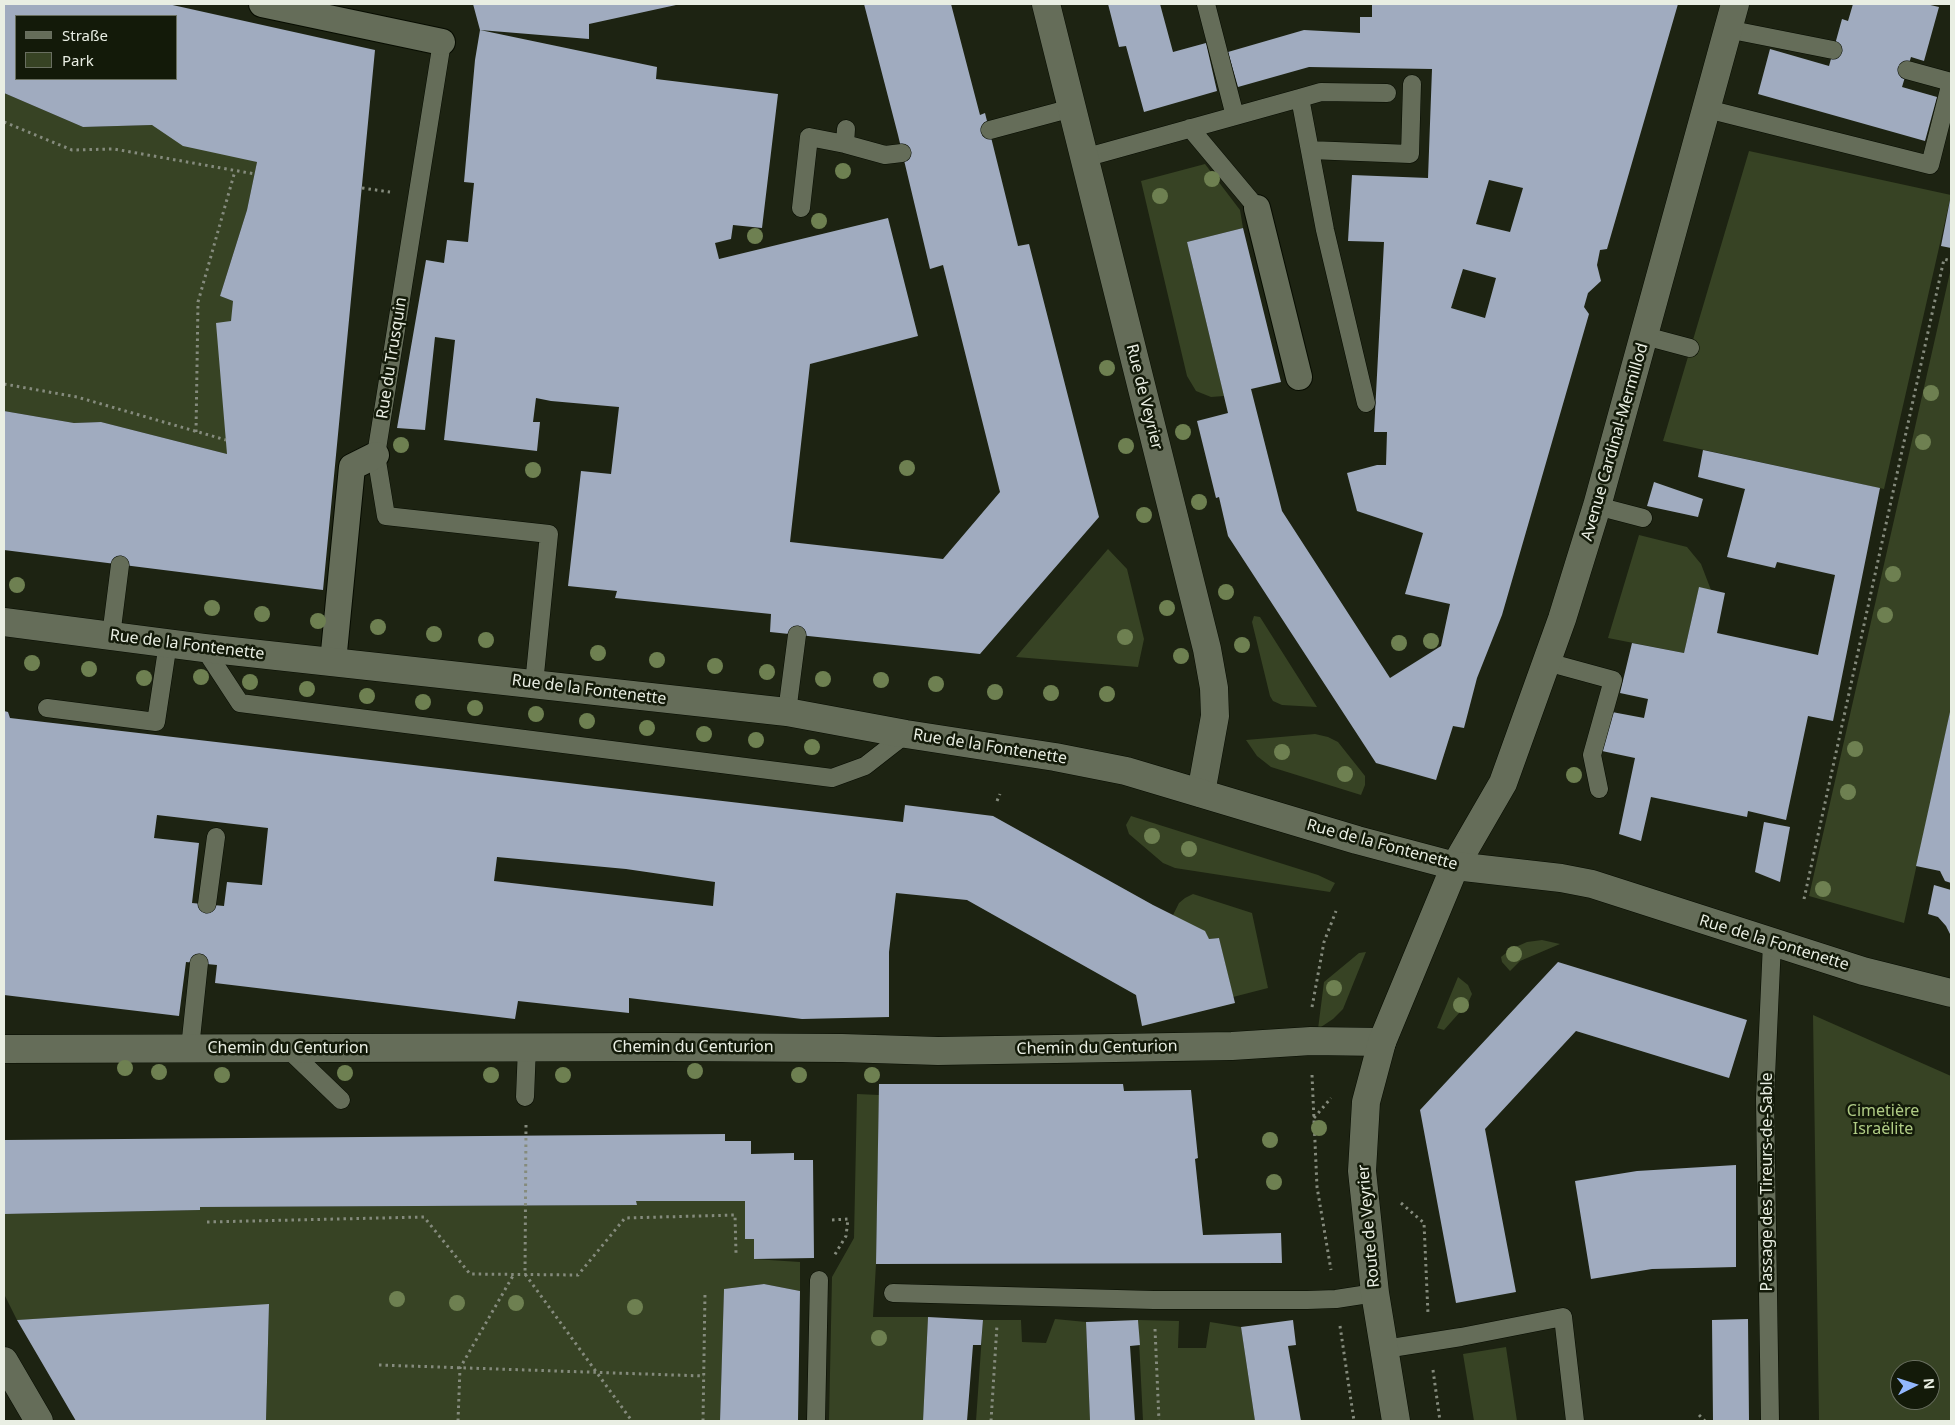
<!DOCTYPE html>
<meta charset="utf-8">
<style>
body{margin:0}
#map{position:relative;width:1955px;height:1425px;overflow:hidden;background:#1d2312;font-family:"Noto Sans",sans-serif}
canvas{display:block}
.frame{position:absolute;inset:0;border:5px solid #e9eee3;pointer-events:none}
.legend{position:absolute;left:15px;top:15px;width:162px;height:65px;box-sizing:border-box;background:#131a09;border:1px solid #696f60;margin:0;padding:6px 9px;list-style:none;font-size:15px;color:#e9eee3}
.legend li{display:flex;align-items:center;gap:10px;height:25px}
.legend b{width:25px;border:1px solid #696f60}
.north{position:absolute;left:1890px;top:1360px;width:50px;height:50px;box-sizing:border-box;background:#131a09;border:1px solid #696f60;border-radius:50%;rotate:85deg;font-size:14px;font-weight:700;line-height:20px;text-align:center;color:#e9eee3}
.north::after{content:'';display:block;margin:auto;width:18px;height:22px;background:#92b7fd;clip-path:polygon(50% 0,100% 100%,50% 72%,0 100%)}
</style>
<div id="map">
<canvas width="1955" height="1425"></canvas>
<div class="frame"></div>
<ul class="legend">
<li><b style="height:6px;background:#656d59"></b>Straße</li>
<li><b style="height:14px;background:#374324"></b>Park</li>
</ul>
<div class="north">N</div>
</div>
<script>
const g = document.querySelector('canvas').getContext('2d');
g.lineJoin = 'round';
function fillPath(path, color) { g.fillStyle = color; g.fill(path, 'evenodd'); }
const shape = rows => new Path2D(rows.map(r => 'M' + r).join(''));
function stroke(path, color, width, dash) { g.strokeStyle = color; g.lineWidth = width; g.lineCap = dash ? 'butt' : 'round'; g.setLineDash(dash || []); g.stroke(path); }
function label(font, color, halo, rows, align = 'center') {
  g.font = font + ' "Noto Sans",sans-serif'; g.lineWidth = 5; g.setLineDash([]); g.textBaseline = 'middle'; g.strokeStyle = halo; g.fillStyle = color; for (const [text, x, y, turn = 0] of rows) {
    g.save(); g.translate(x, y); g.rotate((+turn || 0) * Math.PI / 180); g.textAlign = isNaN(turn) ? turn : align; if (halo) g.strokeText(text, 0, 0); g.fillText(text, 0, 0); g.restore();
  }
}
fillPath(shape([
 [4,93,83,127,152,125,257,162,247,210,220,296,233,301,227,454,101,422,74,423,4,411],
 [1749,151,1951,195,1884,489,1663,441],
 [1205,164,1240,210,1243,228,1187,242,1224,396,1211,397,1196,391,1187,376,1141,181],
 [1951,268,1951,709,1904,923,1809,896],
 [1639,535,1687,547,1701,564,1711,590,1699,588,1684,653,1608,638],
 [1108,549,1127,569,1144,639,1138,667,1016,657],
 [1254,616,1260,617,1317,707,1282,705,1273,701,1270,696,1252,622],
 [1315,734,1328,737,1338,742,1365,776,1365,785,1361,795,1271,767,1257,756,1246,740],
 [1131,816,1318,875,1335,883,1330,892,1175,868,1163,863,1129,834,1126,825],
 [1193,894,1252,913,1268,988,1233,997,1219,938,1209,939,1173,915,1179,903,1185,898],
 [1542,940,1560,944,1520,961,1510,971,1502,962,1501,957,1511,949,1527,942],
 [1366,952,1343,1009,1333,1019,1318,1029,1324,982,1359,953],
 [1458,977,1468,985,1472,994,1468,1003,1444,1030,1437,1028],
 [1813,1015,1951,1076,1951,1421,1819,1421],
 [1900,1370,1930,1370,1930,1400,1900,1400],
 [857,1094,879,1095,876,1264,873,1317,928,1317,923,1421,829,1421,832,1277,854,1238],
 [636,1201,745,1201,745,1239,754,1239,754,1259,800,1262,800,1291,764,1284,724,1289,720,1421,266,1421,269,1305,17,1320,4,1294,4,1214,199,1210,200,1207,636,1205],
 [1055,1319,1086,1322,1090,1421,976,1421,983,1320,1021,1320,1022,1342,1046,1343],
 [1138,1320,1179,1321,1178,1348,1206,1348,1210,1322,1241,1327,1255,1421,1143,1421],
 [1506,1347,1517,1421,1474,1421,1463,1354]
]), '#374324');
fillPath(shape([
 [4,4,168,4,375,50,323,590,4,550,4,411,74,423,101,422,227,454,216,323,231,321,233,301,220,296,247,210,257,162,183,146,152,125,83,127,4,93],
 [16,16,176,16,176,79,16,79],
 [473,4,676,4,676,5,589,24,589,39,480,30],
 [864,4,951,4,980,115,985,113,1018,246,1029,244,1099,517,980,654,770,632,771,614,615,598,617,591,568,586,581,471,611,474,619,407,551,401,536,398,533,422,540,422,537,451,444,440,455,340,435,337,425,430,397,428,426,260,444,263,447,240,468,242,474,183,464,182,475,60,480,30,657,67,656,79,778,94,762,228,733,225,731,239,715,243,719,259,888,218,918,336,810,364,790,542,943,559,1000,492,943,265,930,269,898,135],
 [1108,4,1160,4,1173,52,1206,43,1217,91,1144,112,1126,46,1119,47],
 [1372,4,1678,4,1607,249,1600,250,1597,265,1601,281,1588,293,1584,307,1589,314,1502,615,1477,678,1464,728,1453,726,1436,780,1376,763,1228,536,1219,497,1216,498,1197,421,1228,413,1187,242,1243,228,1281,382,1251,389,1282,511,1390,678,1441,646,1450,604,1405,594,1423,533,1357,511,1347,473,1377,465,1386,465,1387,432,1374,432,1384,242,1348,241,1352,175,1428,178,1432,69,1309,67,1238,87,1228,52,1304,30,1360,33,1360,17,1372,17],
 [1489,180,1523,188,1510,232,1476,224],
 [1463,269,1496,278,1485,318,1451,308],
 [1853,4,1926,4,1939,7,1924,61,1911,57,1902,87,1937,97,1925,141,1758,94,1770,49,1829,66,1842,19,1848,21],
 [1950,200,1951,200,1951,248,1941,246],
 [1703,450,1880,488,1833,721,1808,716,1786,820,1748,811,1747,817,1651,797,1641,841,1619,834,1635,758,1602,751,1612,712,1644,718,1648,699,1620,693,1632,643,1684,653,1699,587,1725,593,1717,633,1818,655,1835,575,1777,562,1775,568,1727,557,1745,489,1698,477],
 [1654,482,1703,499,1698,517,1647,506],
 [4,711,8,712,10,718,903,822,905,805,993,816,1153,905,1205,931,1209,939,1219,938,1235,1003,1142,1026,1136,995,967,900,896,893,889,952,889,1017,802,1019,629,998,629,1013,518,1001,515,1019,215,983,217,965,186,962,179,1016,4,995],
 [157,815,268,828,262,885,227,882,224,906,192,903,199,843,154,838],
 [497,857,626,869,715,882,713,906,494,881],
 [1950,712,1951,712,1951,883,1945,881,1940,871,1916,866],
 [1764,822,1790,827,1780,882,1755,872],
 [1934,885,1951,890,1951,936,1946,926,1938,917,1928,914],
 [1558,962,1747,1020,1729,1078,1576,1031,1485,1129,1516,1292,1456,1303,1420,1110],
 [879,1084,1123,1084,1124,1091,1191,1090,1198,1158,1195,1159,1203,1235,1281,1233,1282,1263,876,1264],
 [725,1134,725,1141,751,1141,751,1154,794,1153,794,1160,813,1160,814,1258,754,1259,754,1239,745,1239,745,1201,636,1201,637,1205,200,1207,200,1210,4,1214,4,1140],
 [1736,1165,1736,1267,1652,1269,1591,1279,1575,1181,1637,1171],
 [764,1284,800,1291,798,1421,720,1421,724,1289],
 [269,1304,266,1421,76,1421,17,1320],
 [928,1317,983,1320,981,1345,973,1345,967,1421,923,1421],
 [1748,1319,1749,1421,1713,1421,1712,1320],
 [1138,1320,1140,1345,1130,1346,1135,1421,1090,1421,1086,1322],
 [1293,1320,1296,1345,1288,1346,1301,1421,1255,1421,1241,1327]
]), '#a0abbf');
const service = shape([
 [1206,4,1235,116],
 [1727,29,1833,50],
 [442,42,376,455,386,516,549,534,534,684],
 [1300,98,1321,92,1387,93],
 [1707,109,1930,165,1951,82,1907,70],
 [1190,128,1257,208],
 [990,130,1072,108],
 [845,144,846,129],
 [1310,150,1410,154,1412,84],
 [1084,158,1300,98,1325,230,1366,403],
 [801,208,809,137,845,144,885,155,902,153],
 [1645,336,1690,348],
 [1597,506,1643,518],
 [111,636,120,565],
 [204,648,240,703,832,778,865,766,906,734],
 [1547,662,1613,680,1592,755,1599,789],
 [47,708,156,722,168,643],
 [787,712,797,635],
 [207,904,216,837],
 [190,1048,199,963],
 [287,1048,341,1100],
 [525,1097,527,1047],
 [893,1293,1154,1300,1307,1300,1336,1299,1375,1293],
 [1385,1349,1461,1337,1563,1317,1575,1421],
 [816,1421,819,1280],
 [1770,1421,1765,1099,1772,943]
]);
const pedestrian = shape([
 [262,4,442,42],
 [1257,208,1299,377],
 [333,662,352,467,376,455]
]);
const minor = shape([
 [1046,4,1207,649,1214,688,1215,716,1201,793],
 [4,1049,665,1047,842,1048,938,1051,1232,1046,1311,1041,1382,1042],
 [4,1361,39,1421]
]);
const tertiary = shape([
 [1455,866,1503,783,1562,619,1597,506,1735,4]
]);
const secondary = shape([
 [4,622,204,648,787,712,906,734,1055,757,1126,771,1357,840,1455,866,1561,878,1592,884,1863,971,1951,993],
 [1396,1421,1375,1293,1362,1171,1366,1102,1382,1042,1455,866]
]);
stroke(service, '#070c01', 19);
stroke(pedestrian, '#070c01', 28);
stroke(minor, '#070c01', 29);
stroke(tertiary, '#070c01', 29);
stroke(secondary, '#070c01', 29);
stroke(shape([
 [4,122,72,150,114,149,255,174],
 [362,188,390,192],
 [4,384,77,397,226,440],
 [196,432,198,302,235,171],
 [997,801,1000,794],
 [1804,899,1944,259,1951,261],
 [1312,1007,1324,942,1336,911],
 [1312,1075,1317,1187,1331,1270],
 [1314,1118,1331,1098],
 [526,1125,525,1274,632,1421],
 [1401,1203,1424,1223,1428,1314],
 [832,1220,848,1219,846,1236,834,1256],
 [207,1222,424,1217,470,1274,578,1275,625,1218,735,1215,736,1253],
 [1340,1326,1354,1421],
 [1155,1329,1159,1421],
 [379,1365,704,1376],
 [1433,1370,1440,1421],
 [1699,1415,1705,1421],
 [458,1421,460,1368,514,1274],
 [703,1421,705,1293],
 [991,1421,997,1325]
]), '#858b7d', 3, [2.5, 4]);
stroke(service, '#656d59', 18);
stroke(pedestrian, '#656d59', 26);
stroke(minor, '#656d59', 28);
stroke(tertiary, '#656d59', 28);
stroke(secondary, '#656d59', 28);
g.fillStyle = '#6e8051';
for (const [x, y] of [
 [843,171],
 [1212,179],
 [1160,196],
 [819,221],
 [755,236],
 [1107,368],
 [1931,393],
 [1183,432],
 [1923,442],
 [401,445],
 [1126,446],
 [907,468],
 [533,470],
 [1199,502],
 [1144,515],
 [1893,574],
 [17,585],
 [1226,592],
 [212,608],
 [1167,608],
 [262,614],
 [1885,615],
 [318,621],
 [378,627],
 [434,634],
 [1125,637],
 [486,640],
 [1431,641],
 [1399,643],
 [1242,645],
 [598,653],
 [1181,656],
 [657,660],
 [32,663],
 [715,666],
 [89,669],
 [767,672],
 [201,677],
 [144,678],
 [823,679],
 [881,680],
 [250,682],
 [936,684],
 [307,689],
 [995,692],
 [1051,693],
 [1107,694],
 [367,696],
 [423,702],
 [475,708],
 [536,714],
 [587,721],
 [647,728],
 [704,734],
 [756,740],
 [812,747],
 [1855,749],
 [1282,752],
 [1345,774],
 [1574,775],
 [1848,792],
 [1152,836],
 [1189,849],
 [1823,889],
 [1514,954],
 [1334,988],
 [1461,1005],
 [125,1068],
 [695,1071],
 [159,1072],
 [345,1073],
 [222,1075],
 [491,1075],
 [563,1075],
 [799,1075],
 [872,1075],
 [1319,1128],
 [1270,1140],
 [1274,1182],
 [397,1299],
 [457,1303],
 [516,1303],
 [635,1307],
 [879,1338]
]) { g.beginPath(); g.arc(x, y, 8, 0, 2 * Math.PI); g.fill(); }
label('16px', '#e9eee3', '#131a09', [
 ["Rue du Trusquin",392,358,-81],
 ["Rue de Veyrier",1144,397,76],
 ["Avenue Cardinal-Mermillod",1615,442,-74],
 ["Rue de la Fontenette",187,645,7],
 ["Rue de la Fontenette",589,690,7],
 ["Rue de la Fontenette",990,747,9],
 ["Rue de la Fontenette",1382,845,15],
 ["Rue de la Fontenette",1774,943,17],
 ["Chemin du Centurion",693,1047],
 ["Chemin du Centurion",288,1048],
 ["Chemin du Centurion",1097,1048,-1],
 ["Passage des Tireurs-de-Sable",1767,1182,-90],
 ["Route de Veyrier",1369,1226,-95]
]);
label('16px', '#b0cc85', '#131a09', [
 ["Cimetière",1883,1111],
 ["Israëlite",1883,1129]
]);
</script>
